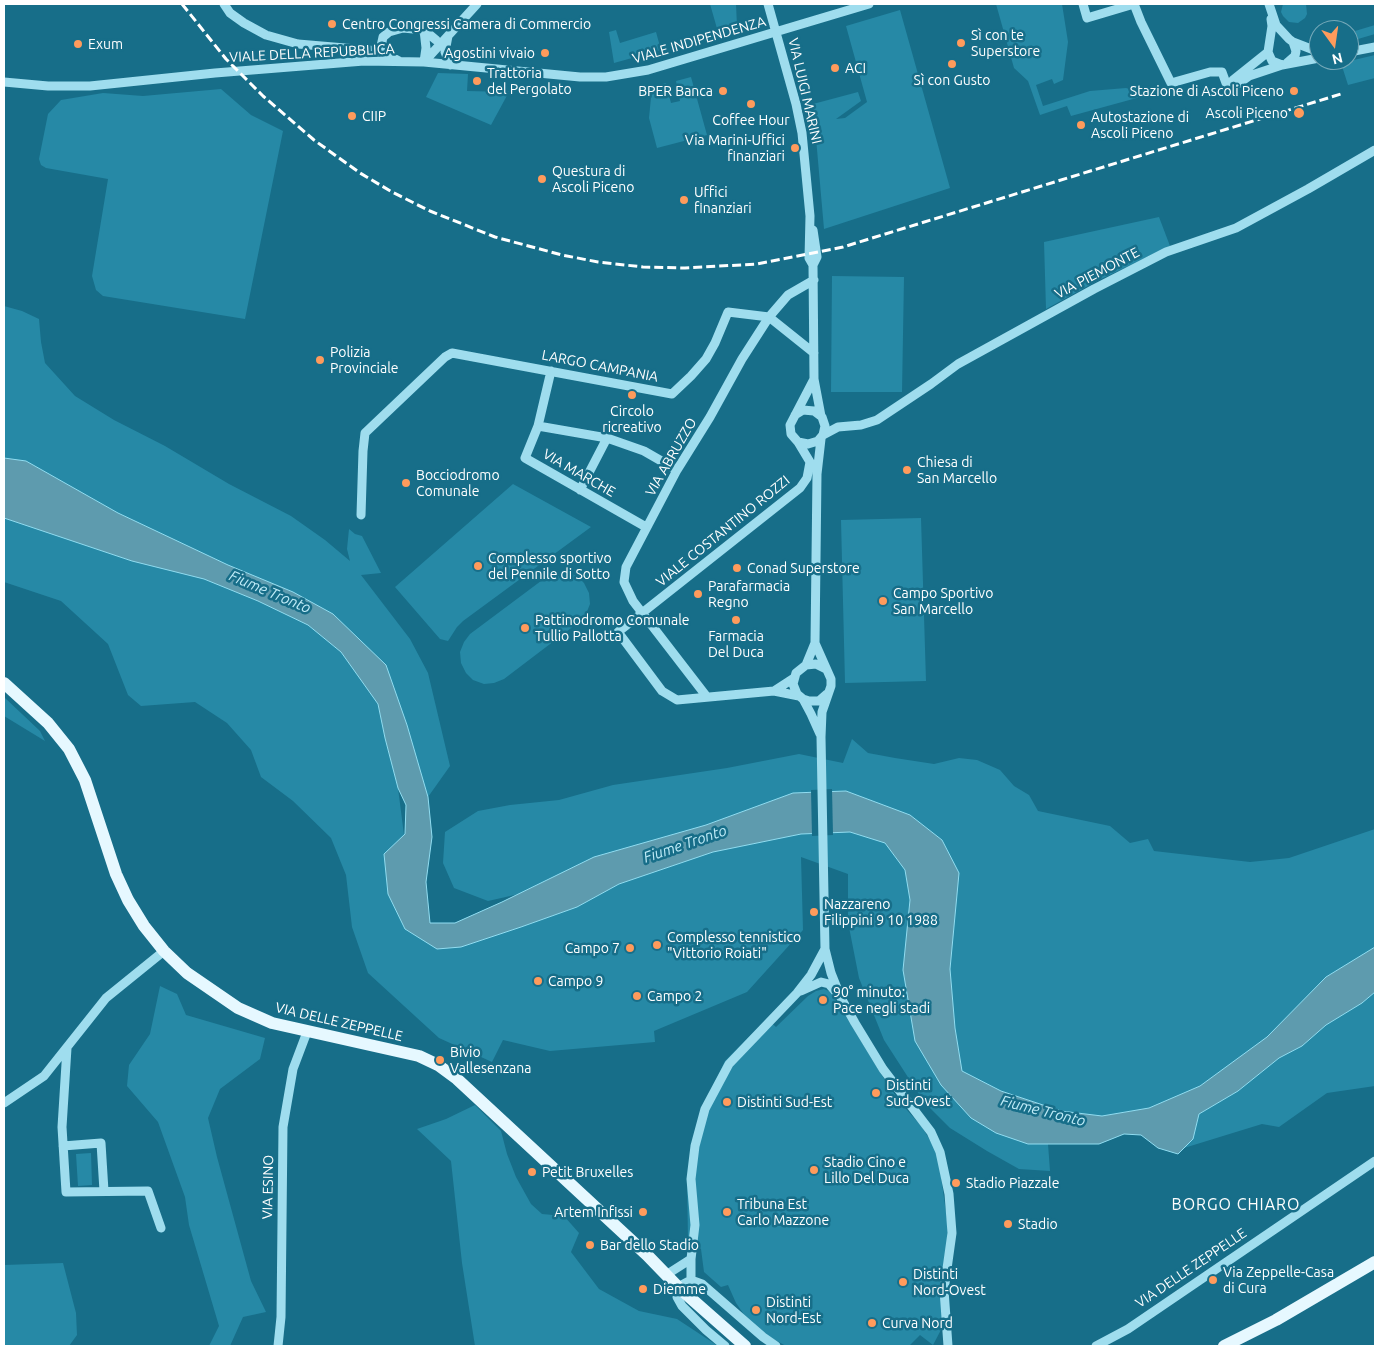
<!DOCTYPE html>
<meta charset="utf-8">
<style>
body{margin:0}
#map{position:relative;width:1379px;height:1350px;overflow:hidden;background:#176e89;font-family:Ubuntu,sans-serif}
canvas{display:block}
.frame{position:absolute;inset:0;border:5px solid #fff;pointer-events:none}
.north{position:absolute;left:1309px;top:20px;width:50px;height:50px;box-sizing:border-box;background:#176e89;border:1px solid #74a8b8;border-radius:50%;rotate:166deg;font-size:14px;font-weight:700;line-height:20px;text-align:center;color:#fff}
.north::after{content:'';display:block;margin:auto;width:18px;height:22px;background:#ff9b5c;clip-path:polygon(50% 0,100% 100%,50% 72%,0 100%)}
</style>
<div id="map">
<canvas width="1379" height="1350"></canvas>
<div class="frame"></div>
<div class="north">N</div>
</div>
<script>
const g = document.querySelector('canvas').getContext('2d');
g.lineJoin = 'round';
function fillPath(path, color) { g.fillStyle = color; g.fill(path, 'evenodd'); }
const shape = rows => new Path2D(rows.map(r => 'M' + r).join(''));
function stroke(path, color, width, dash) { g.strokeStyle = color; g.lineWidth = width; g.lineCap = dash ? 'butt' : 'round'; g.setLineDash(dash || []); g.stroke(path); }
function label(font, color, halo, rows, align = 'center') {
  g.font = font + ' Ubuntu,sans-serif'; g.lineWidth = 5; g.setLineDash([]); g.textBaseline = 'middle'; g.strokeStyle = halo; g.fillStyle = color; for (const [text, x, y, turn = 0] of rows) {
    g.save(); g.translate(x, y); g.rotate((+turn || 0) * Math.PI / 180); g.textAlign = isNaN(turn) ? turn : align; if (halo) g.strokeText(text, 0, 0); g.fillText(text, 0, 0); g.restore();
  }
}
fillPath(shape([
 [710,4,736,4,737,26,718,32],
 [996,4,1062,4,1068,42,1063,80,1054,84,1052,79,1036,85,1043,106,1090,91,1126,88,1136,91,1155,93,1071,116,1067,106,1040,115,1028,81,1014,68],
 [1283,4,1306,4,1307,14,1305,18,1298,23,1289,22,1283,16,1281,12],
 [900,10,950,188,824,229,813,104,858,92,861,101,836,119,845,118,867,102,846,26],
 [1375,25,1375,34,1358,39,1355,31],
 [616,30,620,43,656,32,661,50,614,63,609,32],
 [1375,55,1375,78,1348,85,1341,63],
 [438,73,468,74,467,91,507,92,510,90,491,125,426,97],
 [691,77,707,135,657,148,649,118,652,87,666,83,671,103,680,101,676,81],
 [221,89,251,115,283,131,245,319,103,296,96,290,92,276,108,179,46,168,41,165,39,159,48,114,61,100,103,93,143,96],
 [1159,217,1170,246,1097,281,1046,309,1044,242],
 [832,276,904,277,902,392,831,392],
 [4,306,22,311,39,319,41,342,45,363,75,396,114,420,165,446,229,484,291,516,325,540,350,561,347,549,349,529,355,534,362,536,381,573,361,575,410,639,428,673,450,766,428,797,407,725,293,592,228,565,118,513,26,461,4,458],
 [513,484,591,527,463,621,457,627,448,641,440,639,395,587],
 [4,518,132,561,204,579,258,601,308,625,341,652,378,704,385,738,398,788,404,835,384,854,388,894,405,929,521,927,577,907,619,884,713,852,801,834,850,832,885,843,905,870,910,900,903,970,915,1041,1028,1144,1048,1144,1050,1171,1019,1169,987,1151,950,1128,924,1102,884,1040,859,978,848,922,848,874,801,857,803,930,747,992,654,1031,655,1042,550,1051,503,1040,492,1062,439,1038,368,973,352,927,346,875,331,838,293,801,261,777,251,750,227,723,195,702,141,706,128,695,108,644,61,601,4,582],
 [921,518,926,681,845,683,841,520],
 [566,572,577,576,584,583,589,593,590,604,586,614,579,622,504,679,494,683,484,684,473,680,466,673,461,663,460,652,464,642,470,634,545,578,555,573],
 [4,697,40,731,45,741,4,716],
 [852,739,868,753,895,758,934,764,959,758,977,760,1000,770,1014,786,1029,795,1038,811,1110,826,1130,843,1148,839,1154,851,1250,862,1289,858,1375,829,1375,947,1326,977,1268,1037,1200,1086,1149,1108,1102,1116,1061,1111,1001,1091,962,1071,955,1028,950,969,959,873,942,840,910,815,846,791,793,793,706,825,594,857,519,894,488,901,454,888,443,863,445,832,478,811,510,805,559,800,613,785,727,768,799,754,843,763],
 [160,986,177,994,186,1015,265,1038,260,1059,220,1089,208,1118,217,1157,251,1281,266,1312,243,1317,230,1346,209,1346,219,1326,189,1225,185,1197,158,1122,127,1086,129,1065,150,1034],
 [824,989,831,992,881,1074,899,1101,922,1127,936,1150,939,1162,948,1227,943,1326,933,1345,920,1335,909,1346,786,1346,766,1335,745,1316,736,1303,728,1285,721,1287,704,1272,701,1249,688,1241,687,1178,702,1108,725,1061,767,1019,776,1027,808,996,816,991],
 [1375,992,1375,1086,1327,1093,1279,1127,1262,1124,1184,1148,1193,1139,1199,1114,1238,1091,1279,1058,1302,1046,1326,1025,1362,1003],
 [475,1105,501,1131,507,1154,516,1177,531,1204,542,1214,564,1216,579,1233,571,1252,599,1289,639,1311,677,1319,718,1346,475,1346,462,1263,451,1161,417,1129,446,1119],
 [91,1153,92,1185,78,1186,76,1154],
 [63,1263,76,1313,77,1335,69,1346,4,1346,4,1265]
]), '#2689a6');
const water = shape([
 [4,458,26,461,118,513,228,565,293,592,333,614,386,665,407,725,428,797,432,837,426,882,430,923,455,923,502,902,594,857,706,825,793,793,846,791,910,815,942,840,959,873,950,969,955,1028,962,1071,1001,1091,1061,1111,1102,1116,1149,1108,1200,1086,1267,1037,1326,977,1375,947,1375,992,1362,1003,1326,1025,1302,1046,1279,1058,1238,1091,1199,1114,1193,1139,1178,1154,1158,1148,1141,1135,1124,1134,1099,1144,1028,1144,996,1133,971,1118,941,1085,915,1041,903,970,910,900,905,870,885,843,850,832,801,834,713,852,619,884,577,907,521,927,461,947,437,949,405,929,388,894,384,854,405,834,406,805,398,788,385,738,378,704,341,652,308,625,258,601,204,579,132,561,4,518,4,458]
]);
fillPath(water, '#5e9bae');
stroke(water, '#91ddf1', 1);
fillPath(shape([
 [832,789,833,835,812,836,811,790]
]), '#176e89');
stroke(shape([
 [224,4,230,13,244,23,266,35,298,44,380,51,399,61],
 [768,4,796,104,802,133,810,216,809,258,813,265],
 [1083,4,1087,18,1134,4],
 [1134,4,1141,22,1171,83,1210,72,1222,72,1226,83,1232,88,1249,76,1282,65,1319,58],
 [1269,4,1276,25,1289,39,1293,42,1319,52],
 [1271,19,1272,26,1268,52,1272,61,1282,65],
 [424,30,436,40],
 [448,36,445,52,450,65],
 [380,51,383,37,389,32,403,28,424,30,426,48,424,62],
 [1349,52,1375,47],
 [425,61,477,4],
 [1287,63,1295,56,1296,51,1293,42],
 [1233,80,1268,52],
 [4,82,48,86,90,86,215,73,364,61,424,62,580,77,606,77,648,70,869,4],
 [813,230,817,257,813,265,814,379,821,416],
 [769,317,814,353],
 [551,371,538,426,525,458,646,527],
 [795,415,803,410,814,411,822,417,825,426,823,435,818,441,808,444,798,442],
 [538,426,607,438,644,451,677,470],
 [823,435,838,427,861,425,877,420,931,384,958,364,1094,289,1166,252,1236,228,1308,189,1375,150],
 [813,467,798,442,791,434,790,425,814,379],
 [580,490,607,438],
 [361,515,363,451,365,433,445,357,452,353,672,394,691,376,706,359,715,343,728,312,769,317],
 [815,643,831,679,831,686,822,712,821,737,825,949,831,973,841,998,855,1023,883,1069,931,1132,940,1152,949,1194,952,1233,944,1290,948,1346],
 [806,665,815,643,817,474,821,439],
 [826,669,816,664,806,665,796,673,793,684,797,694,803,699,809,701,819,701,827,694],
 [774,691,794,678],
 [799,696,774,691,677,700,662,691,618,632,800,488,807,478,810,462],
 [707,697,633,601,624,582,626,567,677,470,710,417,742,359,769,317,788,295,814,280],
 [803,699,811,714,820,734],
 [801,991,821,982,829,984,835,991],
 [67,1048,62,1127,66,1192,148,1191,161,1228],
 [4,1103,44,1076,106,998,164,951],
 [63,1146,101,1143,104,1191],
 [666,1275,691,1259],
 [691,1280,678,1287,677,1297,682,1306,706,1330,725,1346],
 [278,1346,281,1317,283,1127,293,1069,307,1032],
 [776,1346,763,1337,702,1284,691,1280,691,1259,695,1225,691,1179,695,1146,705,1109,729,1064,797,993,811,975,825,949],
 [1096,1346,1128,1329,1375,1161]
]), '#9fddee', 9);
stroke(shape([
 [4,683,48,723,69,749,85,780,116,874,128,900,144,926,164,951,187,973,238,1008,272,1023,419,1056,438,1065,457,1079,647,1255,678,1287,745,1346],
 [1224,1346,1276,1320,1375,1262]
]), '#e6f8ff', 12);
stroke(shape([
 [182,4,226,59,263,96,314,140,360,173,392,192,430,211,495,237,562,255,598,262,643,267,685,268,757,264,843,247,1341,94]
]), '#fff', 3, [9, 4]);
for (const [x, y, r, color] of [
 [332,24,5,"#ff9b5c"],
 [961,43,5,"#ff9b5c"],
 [78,44,5,"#ff9b5c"],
 [545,53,5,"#ff9b5c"],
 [952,64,5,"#ff9b5c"],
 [835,68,5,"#ff9b5c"],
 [477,81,5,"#ff9b5c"],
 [723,91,5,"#ff9b5c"],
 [1294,91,5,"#ff9b5c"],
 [751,104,5,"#ff9b5c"],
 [1299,113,6,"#ff9b5c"],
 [352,116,5,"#ff9b5c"],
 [1081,125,5,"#ff9b5c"],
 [795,148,5,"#ff9b5c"],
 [542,179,5,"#ff9b5c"],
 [684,200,5,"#ff9b5c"],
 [320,360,5,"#ff9b5c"],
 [632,395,5,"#ff9b5c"],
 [907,470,5,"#ff9b5c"],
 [406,483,5,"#ff9b5c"],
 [478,566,5,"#ff9b5c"],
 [737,568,5,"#ff9b5c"],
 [698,594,5,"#ff9b5c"],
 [883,601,5,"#ff9b5c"],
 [736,620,5,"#ff9b5c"],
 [525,628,5,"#ff9b5c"],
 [814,912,5,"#ff9b5c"],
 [657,945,5,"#ff9b5c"],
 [630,948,5,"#ff9b5c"],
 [538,981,5,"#ff9b5c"],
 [637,996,5,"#ff9b5c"],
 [823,1000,5,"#ff9b5c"],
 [440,1060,5,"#ff9b5c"],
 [876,1093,5,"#ff9b5c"],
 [727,1102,5,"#ff9b5c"],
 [814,1170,5,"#ff9b5c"],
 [532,1172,5,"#ff9b5c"],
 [956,1183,5,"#ff9b5c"],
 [643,1212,5,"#ff9b5c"],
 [727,1212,5,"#ff9b5c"],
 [1008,1224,5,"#ff9b5c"],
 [590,1245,5,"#ff9b5c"],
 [1213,1280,5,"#ff9b5c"],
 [903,1282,5,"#ff9b5c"],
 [643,1289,5,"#ff9b5c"],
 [756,1310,5,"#ff9b5c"],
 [872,1323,5,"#ff9b5c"]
]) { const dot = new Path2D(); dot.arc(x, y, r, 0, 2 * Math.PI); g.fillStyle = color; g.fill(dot); stroke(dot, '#176e89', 2); }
label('14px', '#fff', '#176e89', [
 ["Centro Congressi Camera di Commercio",342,24],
 ["Sì con te",971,35],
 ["Superstore",971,51],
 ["Exum",88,44],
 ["Agostini vivaio",535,53,"right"],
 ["ACI",845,68],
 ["Trattoria",487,73],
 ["del Pergolato",487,89],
 ["Sì con Gusto",952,80,"center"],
 ["BPER Banca",713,91,"right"],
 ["Stazione di Ascoli Piceno",1284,91,"right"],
 ["Ascoli Piceno",1288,113,"right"],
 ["CIIP",362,116],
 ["Autostazione di",1091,117],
 ["Ascoli Piceno",1091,133],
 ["Coffee Hour",751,120,"center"],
 ["Via Marini-Uffici",785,140,"right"],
 ["finanziari",785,156,"right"],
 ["Questura di",552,171],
 ["Ascoli Piceno",552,187],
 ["Uffici",694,192],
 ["finanziari",694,208],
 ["Polizia",330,352],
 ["Provinciale",330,368],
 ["Circolo",632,411,"center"],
 ["ricreativo",632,427,"center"],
 ["Chiesa di",917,462],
 ["San Marcello",917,478],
 ["Bocciodromo",416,475],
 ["Comunale",416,491],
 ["Complesso sportivo",488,558],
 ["del Pennile di Sotto",488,574],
 ["Conad Superstore",747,568],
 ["Parafarmacia",708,586],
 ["Regno",708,602],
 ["Campo Sportivo",893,593],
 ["San Marcello",893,609],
 ["Pattinodromo Comunale",535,620],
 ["Tullio Pallotta",535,636],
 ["Farmacia",736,636,"center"],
 ["Del Duca",736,652,"center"],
 ["Nazzareno",824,904],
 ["Filippini 9 10 1988",824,920],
 ["Complesso tennistico",667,937],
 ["\"Vittorio Roiati\"",667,953],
 ["Campo 7",620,948,"right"],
 ["Campo 9",548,981],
 ["90° minuto:",833,992],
 ["Pace negli stadi",833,1008],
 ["Campo 2",647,996],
 ["Bivio",450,1052],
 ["Vallesenzana",450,1068],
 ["Distinti",886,1085],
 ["Sud-Ovest",886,1101],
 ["Distinti Sud-Est",737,1102],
 ["Stadio Cino e",824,1162],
 ["Lillo Del Duca",824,1178],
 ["Petit Bruxelles",542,1172],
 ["Stadio Piazzale",966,1183],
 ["Tribuna Est",737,1204],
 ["Carlo Mazzone",737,1220],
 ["Artem Infissi",633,1212,"right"],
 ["Stadio",1018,1224],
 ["Bar dello Stadio",600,1245],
 ["Via Zeppelle-Casa",1223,1272],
 ["di Cura",1223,1288],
 ["Distinti",913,1274],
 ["Nord-Ovest",913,1290],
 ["Diemme",653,1289],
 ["Distinti",766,1302],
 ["Nord-Est",766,1318],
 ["Curva Nord",882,1323]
], 'left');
label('14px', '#fff', '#176e89', [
 ["VIALE INDIPENDENZA",699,40,-16],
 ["VIALE DELLA REPUBBLICA",312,53,-3],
 ["VIA LUIGI MARINI",805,91,77],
 ["VIA PIEMONTE",1097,273,-28],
 ["LARGO CAMPANIA",600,366,11],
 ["VIA ABRUZZO",671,457,-60],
 ["VIA MARCHE",579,473,30],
 ["VIALE COSTANTINO ROZZI",723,531,-39],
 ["VIA DELLE ZEPPELLE",339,1022,13],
 ["VIA ESINO",268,1187,-89],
 ["VIA DELLE ZEPPELLE",1191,1268,-34]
]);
label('italic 15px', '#c0ecf8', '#176e89', [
 ["Fiume Tronto",270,592,23],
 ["Fiume Tronto",685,844,-19],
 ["Fiume Tronto",1043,1111,14]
]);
g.letterSpacing = '1px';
label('16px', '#fff', '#176e89', [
 ["BORGO CHIARO",1236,1205]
]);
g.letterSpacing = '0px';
</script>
